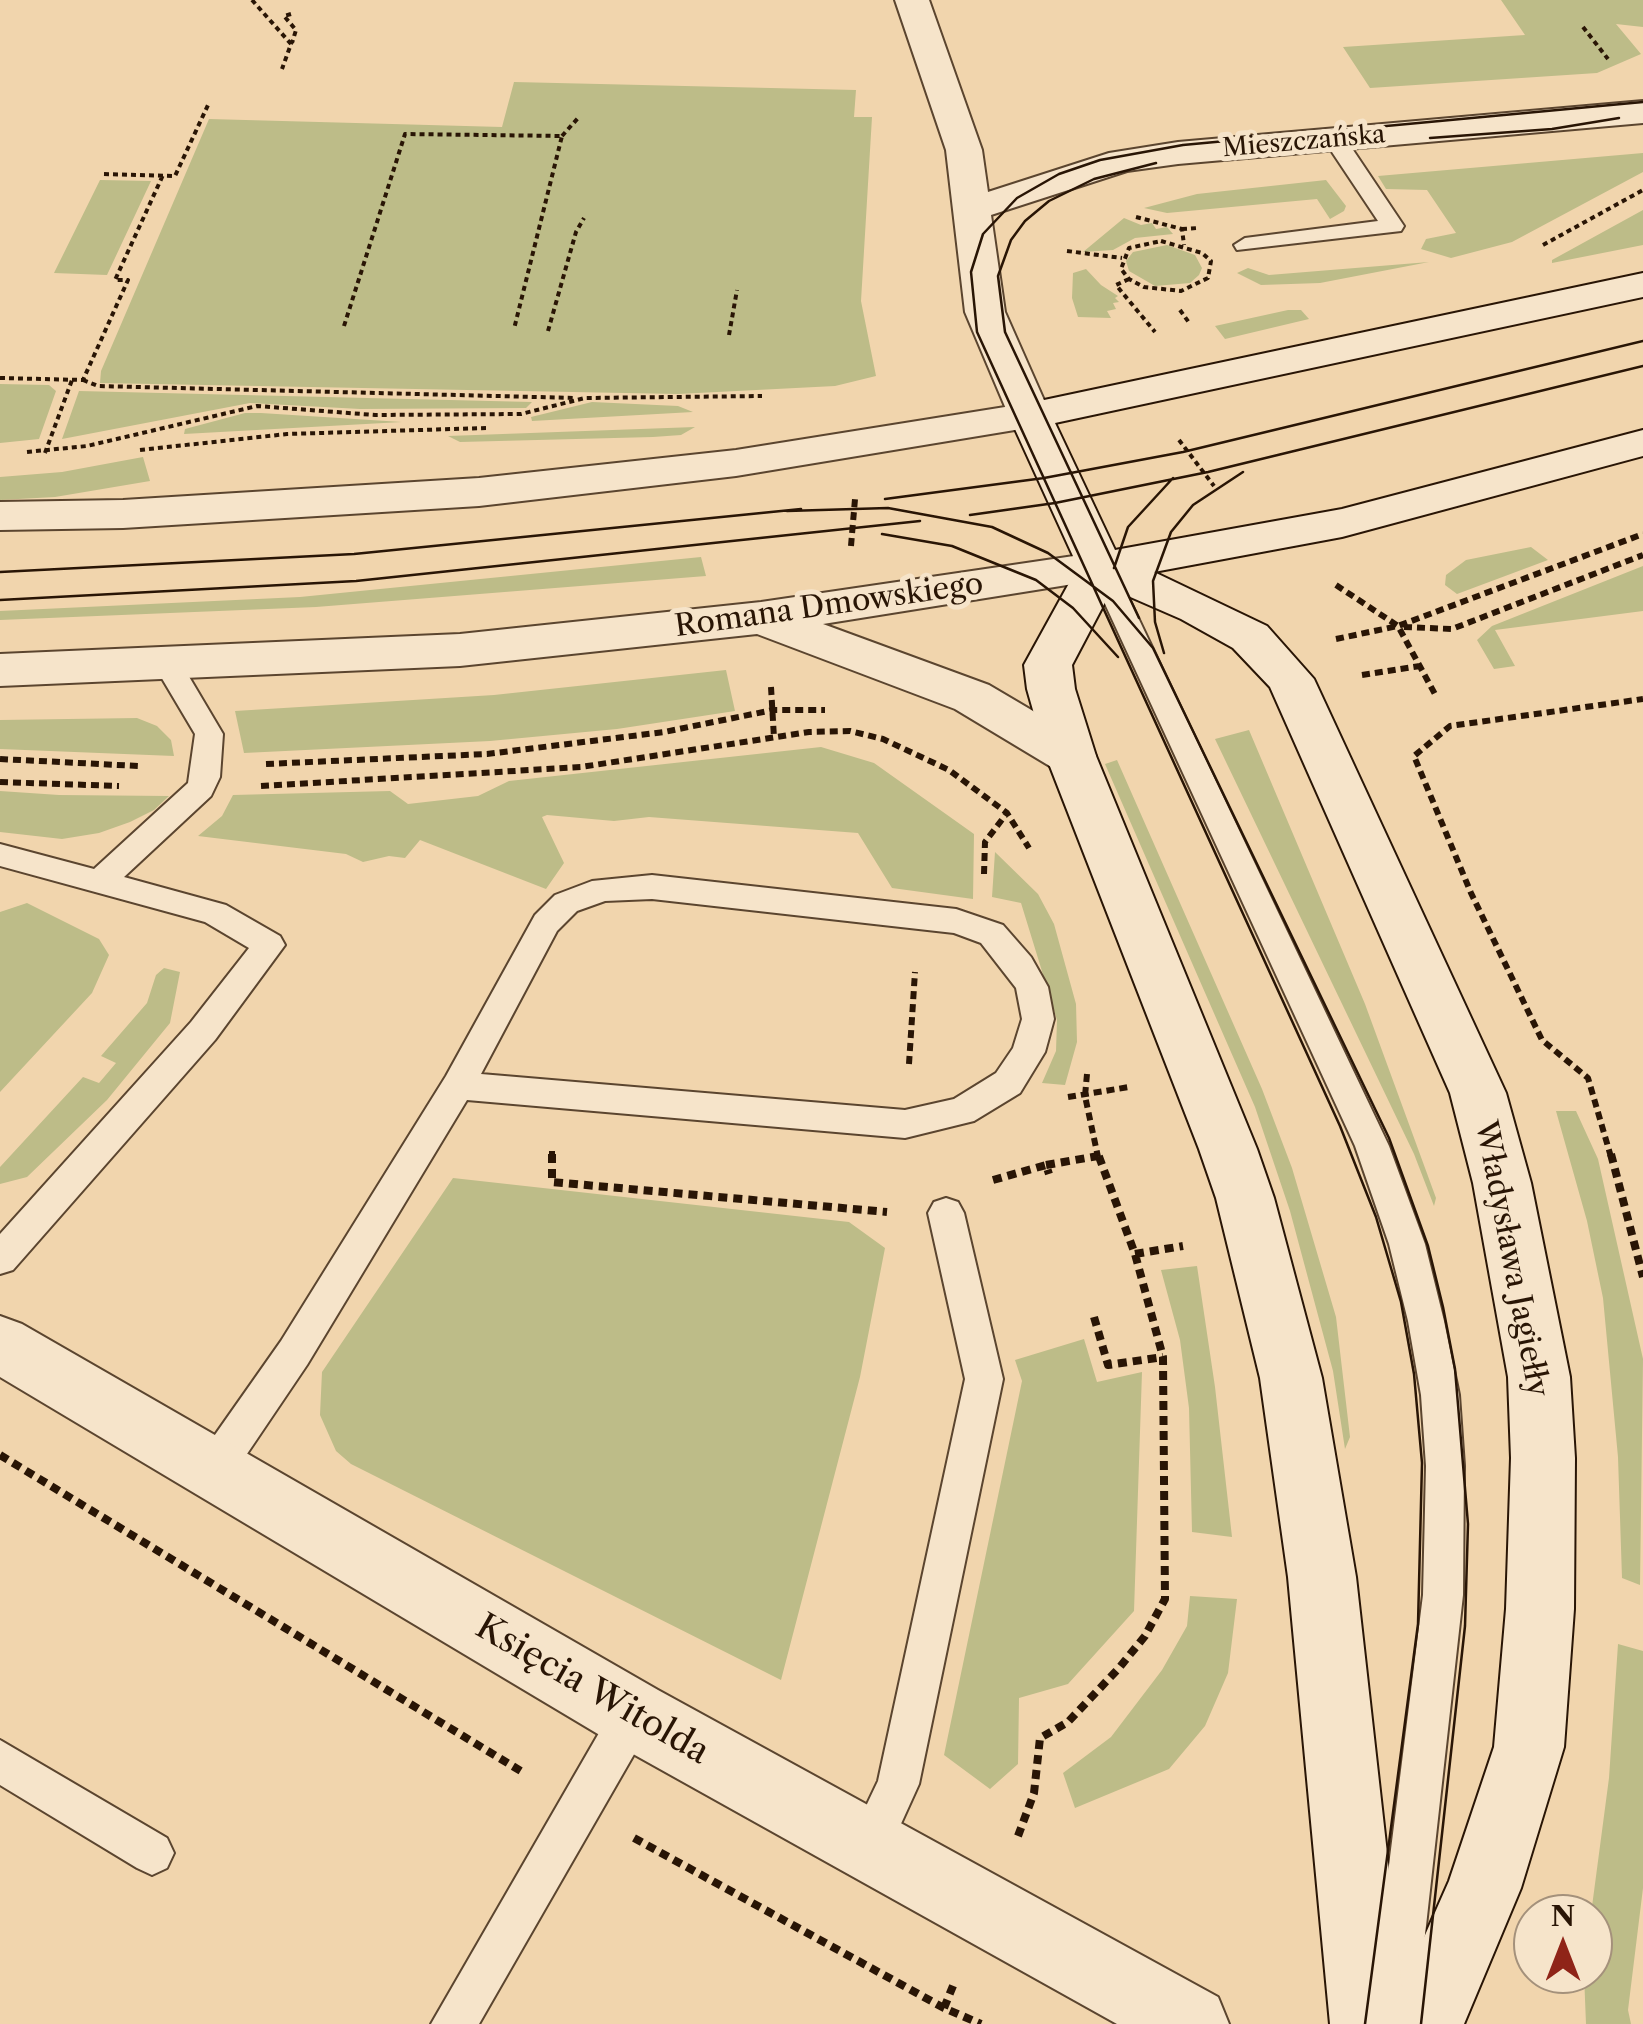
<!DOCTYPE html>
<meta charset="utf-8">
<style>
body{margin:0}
#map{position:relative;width:1643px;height:2024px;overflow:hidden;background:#f1d5ad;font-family:"Libre Caslon Text",serif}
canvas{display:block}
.north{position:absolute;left:1513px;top:1894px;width:100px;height:100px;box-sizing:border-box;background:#f6e4ca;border:2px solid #a4917b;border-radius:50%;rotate:0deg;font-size:28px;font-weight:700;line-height:40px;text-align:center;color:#291505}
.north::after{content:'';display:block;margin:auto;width:35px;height:45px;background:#8f2418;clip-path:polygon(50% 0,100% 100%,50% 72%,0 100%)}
</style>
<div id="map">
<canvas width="1643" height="2024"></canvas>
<div class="north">N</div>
</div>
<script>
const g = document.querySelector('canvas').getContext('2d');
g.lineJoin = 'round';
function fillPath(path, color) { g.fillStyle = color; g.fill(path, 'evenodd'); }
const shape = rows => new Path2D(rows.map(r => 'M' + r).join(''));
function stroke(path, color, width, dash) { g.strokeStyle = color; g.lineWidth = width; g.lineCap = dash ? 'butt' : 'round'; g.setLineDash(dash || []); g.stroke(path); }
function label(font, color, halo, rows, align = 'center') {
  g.font = font + ' "Libre Caslon Text",serif'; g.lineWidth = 10; g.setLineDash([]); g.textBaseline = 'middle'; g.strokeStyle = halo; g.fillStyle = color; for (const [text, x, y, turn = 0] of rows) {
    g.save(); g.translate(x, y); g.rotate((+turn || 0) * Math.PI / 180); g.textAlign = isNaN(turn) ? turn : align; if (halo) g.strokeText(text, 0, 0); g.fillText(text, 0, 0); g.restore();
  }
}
fillPath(shape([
 [1501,0,1643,0,1643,27,1616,24,1641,54,1597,73,1370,88,1343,47,1525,35],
 [514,82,856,90,854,117,872,117,861,301,876,376,835,386,678,394,100,383,101,371,209,119,502,127],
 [1643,153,1643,172,1512,242,1451,258,1421,249,1426,239,1456,233,1427,190,1386,189,1378,176],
 [100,180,151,181,107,275,54,273],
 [1326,180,1346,206,1344,211,1330,219,1317,199,1167,213,1144,208,1197,194],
 [1643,210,1643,245,1552,263,1552,260],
 [1124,218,1141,225,1152,223,1156,229,1167,227,1173,234,1135,238,1113,250,1083,252],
 [1167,245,1195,255,1202,268,1199,275,1190,283,1155,286,1129,271,1126,261,1133,252],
 [1429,262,1320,283,1261,285,1237,273,1248,268,1269,275],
 [1086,269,1101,285,1118,296,1115,298,1119,302,1113,303,1116,309,1107,311,1111,318,1078,317,1072,298,1073,273],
 [1288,310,1301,310,1309,319,1225,339,1215,326],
 [0,384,49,385,56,391,39,439,0,443],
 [79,391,532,402,526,408,360,409,250,403,62,439],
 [592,402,678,406,693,412,532,421,531,417],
 [245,413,261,413,402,422,184,434,185,429],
 [695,427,681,435,653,437,460,442,448,436],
 [143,457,150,481,55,497,0,500,0,477,62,472],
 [1531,547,1548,560,1457,594,1445,585,1446,575,1466,560],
 [701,557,706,576,316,607,0,620,0,611,300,597],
 [1643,566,1643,611,1495,630,1515,666,1494,669,1477,640,1492,626],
 [726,670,735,711,617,729,490,741,244,753,235,711,494,695],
 [137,718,157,726,171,740,174,756,0,749,0,720],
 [1249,730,1365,1004,1436,1198,1434,1206,1414,1154,1215,739],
 [821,747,874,763,974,834,973,899,892,888,858,833,649,817,614,821,547,815,542,817,564,863,546,889,420,840,405,858,389,856,363,862,346,854,198,836,222,816,233,795,390,791,408,804,478,796,509,781],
 [1117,760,1262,1089,1292,1168,1336,1317,1350,1437,1345,1449,1333,1371,1290,1211,1255,1107,1105,764],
 [0,791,59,795,169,796,154,810,130,822,99,833,62,839,0,832],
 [995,852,1038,894,1054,924,1076,1004,1077,1042,1065,1085,1042,1083,1056,1051,1057,1020,1021,903,992,897],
 [27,903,99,939,109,955,92,993,0,1092,0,912],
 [164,968,180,972,170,1023,107,1100,27,1177,0,1184,0,1167,83,1077,99,1083,116,1063,101,1056,147,1003,156,975],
 [1556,1111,1576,1111,1598,1159,1643,1359,1640,1585,1622,1578,1618,1457,1603,1298,1587,1221],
 [453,1178,849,1222,885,1248,860,1377,781,1680,351,1464,336,1451,320,1415,322,1372],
 [1197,1266,1215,1387,1232,1537,1192,1532,1189,1408,1180,1340,1161,1270],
 [1084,1339,1097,1382,1142,1372,1134,1611,1068,1684,1019,1698,1018,1764,990,1789,944,1755,1022,1381,1015,1360],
 [1190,1596,1237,1599,1228,1673,1205,1726,1169,1769,1075,1808,1063,1773,1111,1737,1162,1670,1187,1626],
 [1618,1644,1643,1651,1643,1888,1628,2010,1631,2024,1586,2024,1584,1974,1593,1974,1591,1914,1609,1778]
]), '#bdbc88');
const service = shape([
 [1335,134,1343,135,1404,226,1401,231,1237,250,1234,245,1245,238,1378,221,1324,140,1335,134],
 [1101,558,1110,561,1114,567,1389,1146,1425,1244,1444,1321,1459,1395,1464,1466,1463,1595,1415,2024,1369,2024,1423,1595,1426,1466,1421,1395,1408,1321,1389,1244,1355,1146,1088,567,1092,561,1101,558],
 [168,655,178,658,223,734,220,777,211,796,124,877,226,905,280,936,285,945,215,1040,13,1270,0,1274,0,1234,191,1022,249,948,205,922,0,866,0,844,94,869,188,783,195,734,154,665,158,658,168,655],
 [652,875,956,909,1003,925,1031,957,1048,987,1054,1019,1045,1052,1020,1093,974,1121,905,1138,467,1100,307,1365,226,1485,212,1490,198,1485,193,1472,198,1459,281,1341,446,1076,535,915,555,895,592,881,652,875],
 [652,899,954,933,981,943,1016,988,1022,1019,1013,1048,996,1073,954,1099,905,1110,481,1074,557,931,577,911,605,901,652,899],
 [946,1198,958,1202,964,1213,1003,1379,919,1784,885,1859,870,1866,855,1859,848,1844,878,1781,965,1379,928,1213,934,1202,946,1198],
 [633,1694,648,1700,654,1715,648,1730,479,2024,431,2024,618,1700,633,1694],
 [0,1740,167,1838,174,1853,167,1868,152,1875,137,1868,0,1785,0,1740]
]);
const minor = shape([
 [895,0,929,0,982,150,988,192,1109,153,1178,142,1643,101,1643,123,1178,164,1127,171,991,215,1005,312,1051,416,1045,425,1030,429,1015,425,1009,416,965,312,946,150,895,0],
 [0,1316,22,1324,658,1690,1218,1997,1229,2024,1117,2024,608,1740,0,1377,0,1316]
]);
const tertiary = shape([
 [1030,403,1045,407,1051,416,1045,425,736,476,479,506,123,528,0,530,0,502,123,500,479,478,736,450,1030,403],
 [1101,552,1117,557,1124,567,1117,577,823,624,989,685,1089,744,1096,756,1089,768,1071,774,1053,768,955,709,757,634,460,666,0,686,0,654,460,634,761,602,1101,552]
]);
const secondary = shape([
 [1643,273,1643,297,1055,423,1115,550,1342,509,1643,430,1643,456,1342,537,1154,572,1267,626,1314,679,1506,1093,1531,1183,1570,1377,1575,1458,1574,1609,1564,1747,1521,1888,1464,2024,1330,2024,1288,1577,1260,1378,1216,1198,1199,1149,1046,756,1027,689,1024,665,1078,567,1009,416,1015,407,1030,403,1643,273],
 [1112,589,1181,619,1233,648,1270,687,1450,1093,1473,1183,1508,1377,1511,1458,1506,1609,1494,1747,1449,1881,1402,1987,1356,1577,1322,1378,1274,1198,1257,1149,1096,756,1075,689,1072,665,1112,589]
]);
stroke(service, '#5b452f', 4);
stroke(minor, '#5b452f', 4);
stroke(tertiary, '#5b452f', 4);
stroke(secondary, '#291505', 4);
stroke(shape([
 [252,0,291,44,282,69],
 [291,14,284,16,296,30,292,43],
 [1583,27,1608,59],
 [562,136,578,118],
 [104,174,175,176,208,105],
 [1136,217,1182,229,1184,245],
 [1182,229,1198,228],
 [1161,241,1202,253,1211,261,1208,278,1181,291,1144,287,1129,279,1121,269,1129,248,1161,241],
 [1543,245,1643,190],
 [1067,251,1122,258],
 [1129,279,1116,285,1155,332],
 [1180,310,1190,324],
 [344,326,405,134,562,136,514,329],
 [548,331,576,232,584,218],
 [729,335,737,290],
 [0,378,83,380,128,280,115,280,163,175],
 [83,380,98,386,576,398],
 [1179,440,1214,486],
 [140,450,287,434,486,428],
 [27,452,87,446,257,406,375,415,521,414,585,398,762,396],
 [45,453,72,380]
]), '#291505', 4, [5, 4]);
stroke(shape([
 [851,546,855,499],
 [1336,585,1398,626,1436,696],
 [1404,627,1452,629,1643,555],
 [1336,639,1398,626,1643,534],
 [1362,675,1420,666],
 [771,687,774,738],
 [0,759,139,766],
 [266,764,487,754,664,732,773,710,825,710],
 [0,782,119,786],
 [261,786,581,767,809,732,850,731,883,739,949,770,1007,813,1029,848],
 [984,874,985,842,1007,813],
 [909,1064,915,972],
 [1087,1074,1085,1096,1098,1157],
 [1068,1097,1129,1087],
 [552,1151,552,1157],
 [1094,1157,1098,1156],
 [1611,1157,1588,1078,1542,1040,1471,893,1414,756,1450,726,1643,699]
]), '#291505', 6, [8, 5]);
stroke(shape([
 [552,1154,552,1182,887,1212],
 [1611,1154,1643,1277],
 [1046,1165,1098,1156],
 [993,1180,1046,1165,1049,1174],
 [1135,1254,1183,1246],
 [1094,1317,1108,1365,1163,1357],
 [0,1455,524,1773],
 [1018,1836,1034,1793,1040,1738,1068,1722,1119,1668,1145,1636,1165,1599,1163,1357,1135,1254,1098,1154],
 [634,1838,944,2008,981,2024],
 [944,2008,955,1981]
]), '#291505', 8, [9, 6]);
fillPath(service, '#f6e4ca');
fillPath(minor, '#f6e4ca');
fillPath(tertiary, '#f6e4ca');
fillPath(secondary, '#f6e4ca');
stroke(shape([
 [1430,138,1552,129,1619,118],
 [885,499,1044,478,1183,452,1643,341],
 [787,511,888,508,992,527,1048,553,1113,601,1153,648,1389,1138,1428,1246,1443,1307,1455,1369,1468,1524,1465,1626,1421,2024],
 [970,515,1055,503,1208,472,1643,366],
 [882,534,952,546,1036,580,1073,608,1118,657],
 [1114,568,1128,527,1173,478],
 [0,572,354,554,801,509],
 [0,600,356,581,920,521],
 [1139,618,1005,332,998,276,1011,240,1025,221,1049,201,1094,179,1156,163],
 [1164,653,1155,622,1153,581,1171,532,1193,505,1243,472],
 [1365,2024,1418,1624,1422,1463,1414,1374,1401,1302,1376,1217,1340,1126,977,332,971,272,983,234,1017,198,1059,174,1100,160,1183,145,1643,102]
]), '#291505', 2.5);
label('25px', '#291505', '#f6e4ca', [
 ["Mieszczańska",1304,142,-5]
]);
label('30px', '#291505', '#f6e4ca', [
 ["Romana Dmowskiego",829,606,-8],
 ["Władysława Jagiełły",1511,1259,79]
]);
label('35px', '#291505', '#f6e4ca', [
 ["Księcia Witolda",592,1690,30]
]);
</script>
